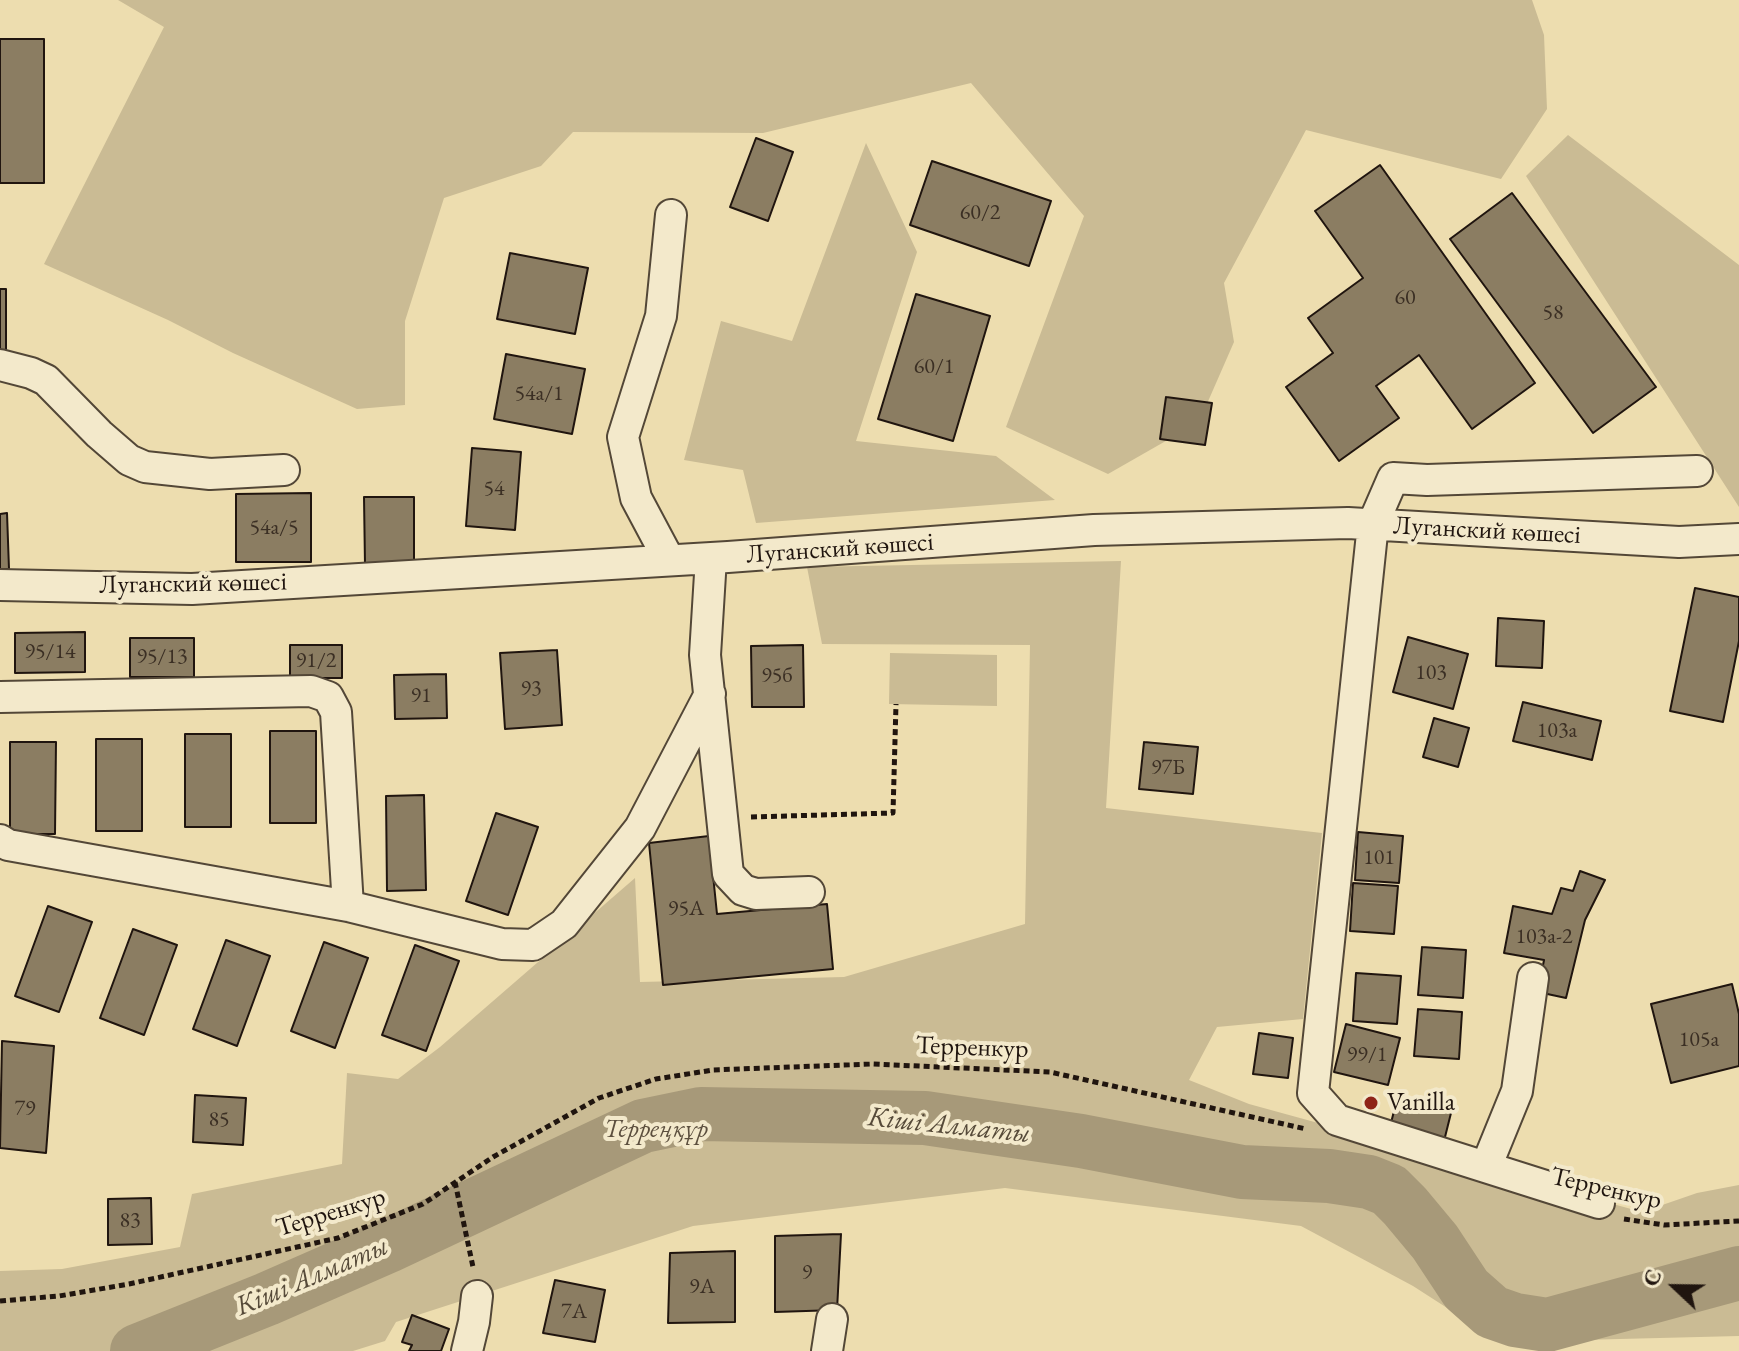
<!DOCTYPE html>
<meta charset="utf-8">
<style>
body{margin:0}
#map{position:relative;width:1739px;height:1351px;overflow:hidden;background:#edddaf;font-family:"EB Garamond",serif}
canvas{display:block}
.north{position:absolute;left:1635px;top:1247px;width:80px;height:80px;-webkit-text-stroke:6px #f3e9cb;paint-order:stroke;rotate:292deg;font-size:22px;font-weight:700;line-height:32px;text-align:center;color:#20150f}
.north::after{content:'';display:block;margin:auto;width:28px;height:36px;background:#20150f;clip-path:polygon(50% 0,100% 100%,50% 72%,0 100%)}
</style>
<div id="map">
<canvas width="1739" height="1351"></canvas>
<div class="north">С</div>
</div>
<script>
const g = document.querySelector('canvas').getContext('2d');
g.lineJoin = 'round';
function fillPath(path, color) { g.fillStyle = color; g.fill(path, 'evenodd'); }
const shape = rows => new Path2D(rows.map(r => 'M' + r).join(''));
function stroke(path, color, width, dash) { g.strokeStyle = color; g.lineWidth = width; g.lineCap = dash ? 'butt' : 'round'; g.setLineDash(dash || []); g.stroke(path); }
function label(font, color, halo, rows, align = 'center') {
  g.font = font + ' "EB Garamond",serif'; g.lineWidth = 8; g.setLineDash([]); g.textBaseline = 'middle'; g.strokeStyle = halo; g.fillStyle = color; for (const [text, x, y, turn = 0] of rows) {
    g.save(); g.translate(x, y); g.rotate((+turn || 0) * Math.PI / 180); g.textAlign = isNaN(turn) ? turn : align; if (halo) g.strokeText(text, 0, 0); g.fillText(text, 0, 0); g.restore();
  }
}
fillPath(shape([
 [118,0,1532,0,1544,35,1547,109,1501,179,1306,130,1224,283,1234,342,1199,422,1108,474,1006,427,1084,216,971,83,763,133,573,132,541,166,444,198,405,321,405,405,357,409,233,353,168,320,44,264,164,27],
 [1568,135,1739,265,1739,507,1526,176],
 [866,143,917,252,856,441,996,456,1055,500,756,523,743,470,684,460,721,321,792,341],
 [1121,561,1106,808,1322,833,1303,1019,1217,1027,1189,1080,1249,1104,1642,1212,1697,1193,1739,1185,1739,1336,1500,1342,1413,1286,1301,1226,1005,1188,693,1226,396,1322,385,1341,353,1351,0,1351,0,1271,62,1269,180,1247,192,1194,342,1164,347,1073,398,1079,440,1047,635,878,640,982,844,977,1025,924,1030,645,822,644,807,567],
 [890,653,997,655,997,706,889,704]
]), '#cabb94');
stroke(shape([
 [137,1351,267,1299,388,1246,643,1126,701,1114,925,1118,1081,1141,1242,1172,1329,1176,1369,1182,1389,1190,1405,1206,1435,1242,1466,1289,1492,1312,1515,1320,1547,1325,1739,1273]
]), '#a79979', 54);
const building = shape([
 [0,39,44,39,44,183,0,183,0,39],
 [756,138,793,152,768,221,730,207,756,138],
 [932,161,1051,201,1029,266,910,225,932,161],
 [1380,165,1535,383,1472,429,1419,355,1376,386,1399,418,1339,461,1286,387,1333,353,1308,318,1363,278,1315,211,1380,165],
 [1512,193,1656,387,1593,433,1450,239,1512,193],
 [510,253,588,268,575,334,497,319,510,253],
 [0,289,6,289,6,354,0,354,0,289],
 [916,294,990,316,953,441,878,419,916,294],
 [506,354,585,369,572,434,494,419,506,354],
 [1166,397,1212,403,1205,445,1160,439,1166,397],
 [472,448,521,452,515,530,466,526,472,448],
 [311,493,311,562,236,562,236,494,311,493],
 [364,497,414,497,414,565,365,565,364,497],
 [7,513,9,569,0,569,0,514,7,513],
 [1695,588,1739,597,1739,641,1723,722,1670,711,1695,588],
 [1498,618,1544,621,1542,668,1496,666,1498,618],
 [85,632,85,672,15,673,15,633,85,632],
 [1408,637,1468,654,1453,709,1393,692,1408,637],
 [130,638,194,638,194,677,130,677,130,638],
 [290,645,342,645,342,678,290,678,290,645],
 [803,645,804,707,752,707,751,646,803,645],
 [557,650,562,725,505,729,500,653,557,650],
 [446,674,447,718,395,719,394,675,446,674],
 [1523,702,1601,721,1592,760,1513,741,1523,702],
 [1434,718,1469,728,1458,767,1423,757,1434,718],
 [270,731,316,731,316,823,270,823,270,731],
 [185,734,231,734,231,827,185,827,185,734],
 [96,739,142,739,142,831,96,831,96,739],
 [10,742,56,742,55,834,10,834,10,742],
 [1144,742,1198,747,1193,794,1139,789,1144,742],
 [424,795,426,890,387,891,386,796,424,795],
 [496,813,538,827,508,915,466,901,496,813],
 [1358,832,1403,836,1399,883,1355,880,1358,832],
 [709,836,717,914,827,904,833,969,663,985,649,843,709,836],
 [1580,871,1605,880,1585,920,1566,998,1538,992,1544,960,1504,953,1513,906,1552,914,1561,888,1573,891,1580,871],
 [1353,883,1398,886,1394,934,1350,931,1353,883],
 [48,906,92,922,59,1012,15,996,48,906],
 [133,929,177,945,144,1035,100,1018,133,929],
 [226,940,270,956,237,1046,193,1029,226,940],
 [324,942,368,958,335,1048,291,1031,324,942],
 [415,945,459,961,426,1051,382,1035,415,945],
 [1422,947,1466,950,1463,998,1418,995,1422,947],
 [1356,973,1401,976,1397,1024,1353,1021,1356,973],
 [1732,984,1739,1014,1739,1066,1671,1083,1651,1004,1732,984],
 [1418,1009,1462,1012,1459,1059,1414,1056,1418,1009],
 [1346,1024,1400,1038,1388,1085,1334,1072,1346,1024],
 [1259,1033,1293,1038,1288,1078,1253,1074,1259,1033],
 [2,1041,54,1046,46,1153,0,1148,2,1041],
 [195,1095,246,1098,243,1145,193,1142,195,1095],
 [1397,1099,1451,1113,1442,1149,1388,1135,1397,1099],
 [151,1198,152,1244,108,1245,108,1199,151,1198],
 [841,1234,837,1310,775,1312,775,1236,841,1234],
 [735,1251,735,1322,668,1323,670,1253,735,1251],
 [555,1280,605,1290,595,1342,543,1333,555,1280],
 [412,1315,449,1329,441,1351,409,1351,412,1345,402,1342,412,1315]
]);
fillPath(building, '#8b7d62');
stroke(building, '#20150f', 2);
const minor = shape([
 [0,365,31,373,46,380,99,434,129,460,145,467,210,474,284,470],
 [711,558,705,655,728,874,743,890,756,894,809,892],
 [669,560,636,498,623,437,661,316,671,215],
 [0,585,192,589,728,557,1094,530,1348,523,1679,542,1739,539],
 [0,697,311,691,328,697,336,712,348,906],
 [0,840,8,845,348,906,502,944,533,945,564,924,640,828,710,694],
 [1486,1167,1517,1091,1533,978],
 [1599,1203,1337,1120,1313,1093,1373,524,1393,478,1427,480,1697,471],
 [467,1351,474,1322,477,1296],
 [827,1351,832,1319]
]);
stroke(minor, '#534737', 34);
stroke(shape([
 [751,817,893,813,896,704],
 [455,1182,473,1267],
 [1624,1219,1664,1225,1739,1221],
 [0,1301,59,1296,129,1284,338,1238,423,1204,493,1157,599,1098,656,1079,713,1070,873,1064,1050,1072,1306,1129]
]), '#20150f', 5, [6, 4]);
stroke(minor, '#f3e9cb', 30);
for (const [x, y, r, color] of [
 [1371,1103,8,"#8f2418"]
]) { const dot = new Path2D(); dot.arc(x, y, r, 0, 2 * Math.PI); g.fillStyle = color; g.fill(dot); stroke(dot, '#f3e9cb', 3); }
label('22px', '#3b2f24', null, [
 ["60/2",980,213],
 ["60",1405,298],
 ["58",1553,313],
 ["60/1",934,367],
 ["54а/1",539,394],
 ["54",494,489],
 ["54а/5",274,528],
 ["95/14",50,652],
 ["95/13",162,657],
 ["91/2",316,661],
 ["103",1431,673],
 ["95б",777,676],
 ["93",531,689],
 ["91",421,696],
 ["103а",1557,731],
 ["97Б",1168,768],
 ["101",1379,858],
 ["95А",686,909],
 ["103а-2",1544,937],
 ["105а",1699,1040],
 ["99/1",1367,1055],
 ["79",25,1109],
 ["85",219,1120],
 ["83",130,1221],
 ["9",807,1273],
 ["9А",702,1287],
 ["7А",574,1312]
]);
label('26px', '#20150f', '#f3e9cb', [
 ["Луганский көшесі",1487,531,3],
 ["Луганский көшесі",840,549,-4],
 ["Луганский көшесі",193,584,-1],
 ["Терренкур",972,1048,2],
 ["Терренкур",1606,1189,13],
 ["Терренкур",331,1213,-17]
]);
label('26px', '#20150f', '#f3e9cb', [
 ["Vanilla",1387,1103]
], 'left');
label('italic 26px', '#5c4f3e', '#f3e9cb', [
 ["Терреңқұр",656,1130]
]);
label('italic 28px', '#564a39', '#f3e9cb', [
 ["Кіші Алматы",949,1126,6],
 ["Кіші Алматы",312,1277,-23]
]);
</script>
